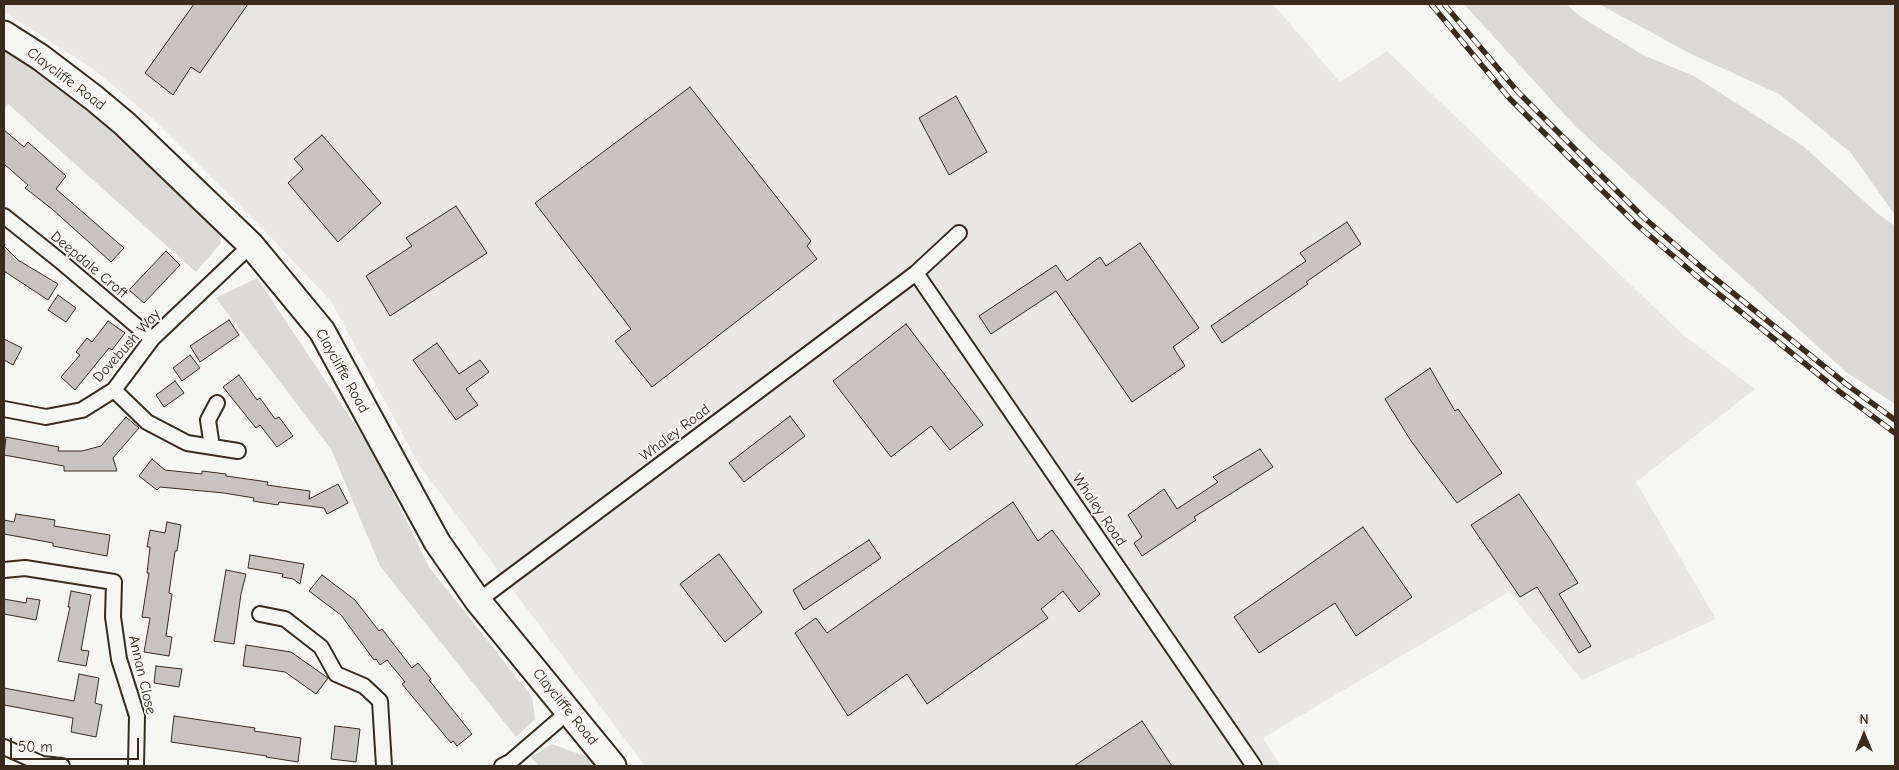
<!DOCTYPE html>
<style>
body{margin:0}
#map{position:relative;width:1899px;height:770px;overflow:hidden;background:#f6f6f2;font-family:"Comic Neue",sans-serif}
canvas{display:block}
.frame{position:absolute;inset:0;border:5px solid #3b2a1e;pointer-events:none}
.north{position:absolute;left:1839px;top:710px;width:50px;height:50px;-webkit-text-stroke:4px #f6f6f2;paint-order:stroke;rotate:0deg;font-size:14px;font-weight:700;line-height:20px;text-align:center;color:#3b2a1e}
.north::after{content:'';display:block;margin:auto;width:18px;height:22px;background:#3b2a1e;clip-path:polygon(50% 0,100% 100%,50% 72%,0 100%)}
.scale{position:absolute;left:10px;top:738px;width:129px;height:22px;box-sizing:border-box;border:2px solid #3b2a1e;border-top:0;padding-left:6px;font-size:15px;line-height:18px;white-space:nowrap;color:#3b2a1e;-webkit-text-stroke:4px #f6f6f2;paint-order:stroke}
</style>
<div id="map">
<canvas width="1899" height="770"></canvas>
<div class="frame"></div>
<div class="north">N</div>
<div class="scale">50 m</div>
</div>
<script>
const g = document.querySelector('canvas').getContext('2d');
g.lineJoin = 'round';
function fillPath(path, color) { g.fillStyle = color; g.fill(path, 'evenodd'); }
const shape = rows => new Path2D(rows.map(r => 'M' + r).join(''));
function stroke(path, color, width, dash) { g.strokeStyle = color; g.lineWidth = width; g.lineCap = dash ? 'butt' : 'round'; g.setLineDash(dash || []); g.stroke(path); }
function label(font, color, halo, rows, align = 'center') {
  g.font = font + ' "Comic Neue",sans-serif'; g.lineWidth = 4; g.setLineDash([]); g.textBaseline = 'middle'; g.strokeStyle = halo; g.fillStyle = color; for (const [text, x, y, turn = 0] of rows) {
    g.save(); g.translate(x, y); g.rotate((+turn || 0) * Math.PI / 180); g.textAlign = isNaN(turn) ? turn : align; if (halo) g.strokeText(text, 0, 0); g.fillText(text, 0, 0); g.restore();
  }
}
fillPath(shape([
 [4,4,1273,4,1340,82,1387,51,1682,334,1755,389,1636,482,1716,619,1582,680,1509,592,1263,738,1281,766,645,766,419,465,331,301,259,225,154,120,92,68,4,12]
]), '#e8e7e2');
fillPath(shape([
 [1464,4,1566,4,1581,17,1643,55,1694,76,1803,146,1877,213,1895,226,1895,404,1846,372,1575,126],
 [1599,4,1895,4,1895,215,1851,153,1779,94,1691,54],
 [4,46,35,66,94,116,219,230,221,243,196,272,8,104,4,110],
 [257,278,371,449,429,567,532,697,535,719,516,737,380,566,331,449,216,298],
 [552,744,593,759,598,766,539,766,531,757]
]), '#dad9d3');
const building = shape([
 [194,4,248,4,200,73,191,67,173,95,145,73,194,4],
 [690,87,811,241,807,246,817,259,652,387,615,341,631,329,535,203,690,87],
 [956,96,987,152,949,175,919,118,956,96],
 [4,130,24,147,28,142,66,176,56,189,124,248,111,262,52,209,25,188,28,185,4,164,4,130],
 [322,135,381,203,338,242,288,183,303,169,294,159,322,135],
 [456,206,487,253,390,316,366,276,412,246,406,238,456,206],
 [1347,222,1361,244,1306,282,1308,284,1222,343,1211,326,1306,261,1300,253,1347,222],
 [1140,243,1199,328,1173,347,1185,366,1132,402,1056,291,991,334,979,316,1056,265,1067,281,1100,257,1106,266,1140,243],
 [4,246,18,260,58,284,48,300,4,271,4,246],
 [166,251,180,265,144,303,129,290,166,251],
 [58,295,76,308,66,322,48,310,58,295],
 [229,320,239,335,200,362,190,346,229,320],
 [108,321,125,333,112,350,109,348,75,390,61,377,80,355,76,352,87,338,92,342,108,321],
 [906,324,983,425,950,450,931,426,891,457,833,381,906,324],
 [4,339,22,348,13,365,4,360,4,339],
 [437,343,459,374,480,360,489,372,466,389,478,405,456,420,413,360,437,343],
 [190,355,200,368,182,381,173,368,190,355],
 [1430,368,1455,411,1458,409,1502,473,1457,503,1411,441,1385,399,1430,368],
 [239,375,257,400,260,398,275,419,279,417,293,436,277,447,260,425,256,428,223,387,239,375],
 [175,381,184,393,164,407,156,395,175,381],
 [790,416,805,436,744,482,729,463,790,416],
 [126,417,139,428,113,458,117,471,64,471,64,466,4,455,6,437,59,447,58,451,82,451,101,446,126,417],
 [1260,449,1273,467,1194,517,1196,520,1142,556,1134,543,1142,537,1128,515,1164,489,1177,509,1218,482,1213,477,1260,449],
 [152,459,165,470,202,474,202,471,226,474,226,476,268,482,267,485,310,491,309,499,338,484,348,503,327,514,324,508,279,502,278,505,253,501,254,498,224,493,160,487,157,490,139,476,152,459],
 [1519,494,1550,539,1578,583,1559,594,1591,646,1579,653,1537,587,1520,597,1471,525,1519,494],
 [1013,502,1038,541,1052,530,1100,594,1079,612,1063,591,1041,609,1048,618,927,704,907,674,848,716,795,633,816,618,827,633,1013,502],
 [16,514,55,520,54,526,110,535,107,556,53,546,53,543,4,534,4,520,14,522,16,514],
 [167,522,181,525,177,551,175,551,169,593,172,594,166,636,172,637,169,656,144,652,150,618,142,617,149,573,147,573,150,547,147,547,150,530,165,533,167,522],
 [1363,527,1412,597,1356,636,1335,603,1259,653,1234,617,1363,527],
 [869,540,881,558,804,610,793,590,869,540],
 [719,554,762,612,725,642,680,584,719,554],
 [250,555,304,564,300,584,293,579,282,577,283,574,248,568,250,555],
 [226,570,246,574,241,594,234,644,214,641,226,570],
 [322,575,355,600,379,631,382,629,412,668,418,663,431,679,429,680,472,734,457,746,453,741,451,743,402,684,405,682,387,660,380,665,376,659,374,660,341,615,309,591,322,575],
 [71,591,91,595,81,650,89,651,86,666,58,661,70,607,68,607,71,591],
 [27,598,40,600,36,620,4,614,4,599,26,603,27,598],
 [246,645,291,652,328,678,316,694,285,672,243,666,246,645],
 [156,666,182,669,179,687,154,683,156,666],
 [79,674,99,678,95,703,102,705,96,737,71,732,73,718,4,705,4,688,74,701,79,674],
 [174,716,255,728,254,731,301,738,298,762,266,757,267,756,171,742,174,716],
 [1142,721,1172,766,1074,766,1142,721],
 [335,726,360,729,356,762,331,759,335,726]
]);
fillPath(building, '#c8c3be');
stroke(building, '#3b2a1e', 1);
const street = shape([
 [4,216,59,260,152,339],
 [916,273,1254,766],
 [114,390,147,422,187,443,238,451],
 [4,409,46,417,82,410,114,390,152,339,251,245],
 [212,447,208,420,217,403],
 [4,570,25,568,114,582,113,617,119,659,137,716,136,766],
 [478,601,916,273,959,233],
 [260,614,285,619,321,647,336,674,364,686,380,701,384,766],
 [4,747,42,764,62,766],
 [502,766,510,762,568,712]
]);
const highway = shape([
 [4,34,40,57,94,98,125,124,251,245,322,331,437,542,478,601,613,766]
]);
stroke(street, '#3b2a1e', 18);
stroke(highway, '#3b2a1e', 29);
stroke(street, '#f6f6f2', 14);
stroke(highway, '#f6f6f2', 25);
const rail = shape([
 [1431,4,1510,99,1636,224,1700,279,1840,392,1895,433],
 [1444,4,1518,92,1643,217,1707,272,1846,384,1895,420]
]);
stroke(rail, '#3b2a1e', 5.5);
stroke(rail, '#f6f6f2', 4, [11]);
label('15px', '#3b2a1e', '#f6f6f2', [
 ["Claycliffe Road",66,79,37],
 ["Deepdale Croft",89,265,40],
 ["Dovebush Way",127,346,-48],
 ["Claycliffe Road",342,371,61],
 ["Whaley Road",675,433,-37],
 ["Whaley Road",1099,510,56],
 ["Annan Close",142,675,77],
 ["Claycliffe Road",565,707,51]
]);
</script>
